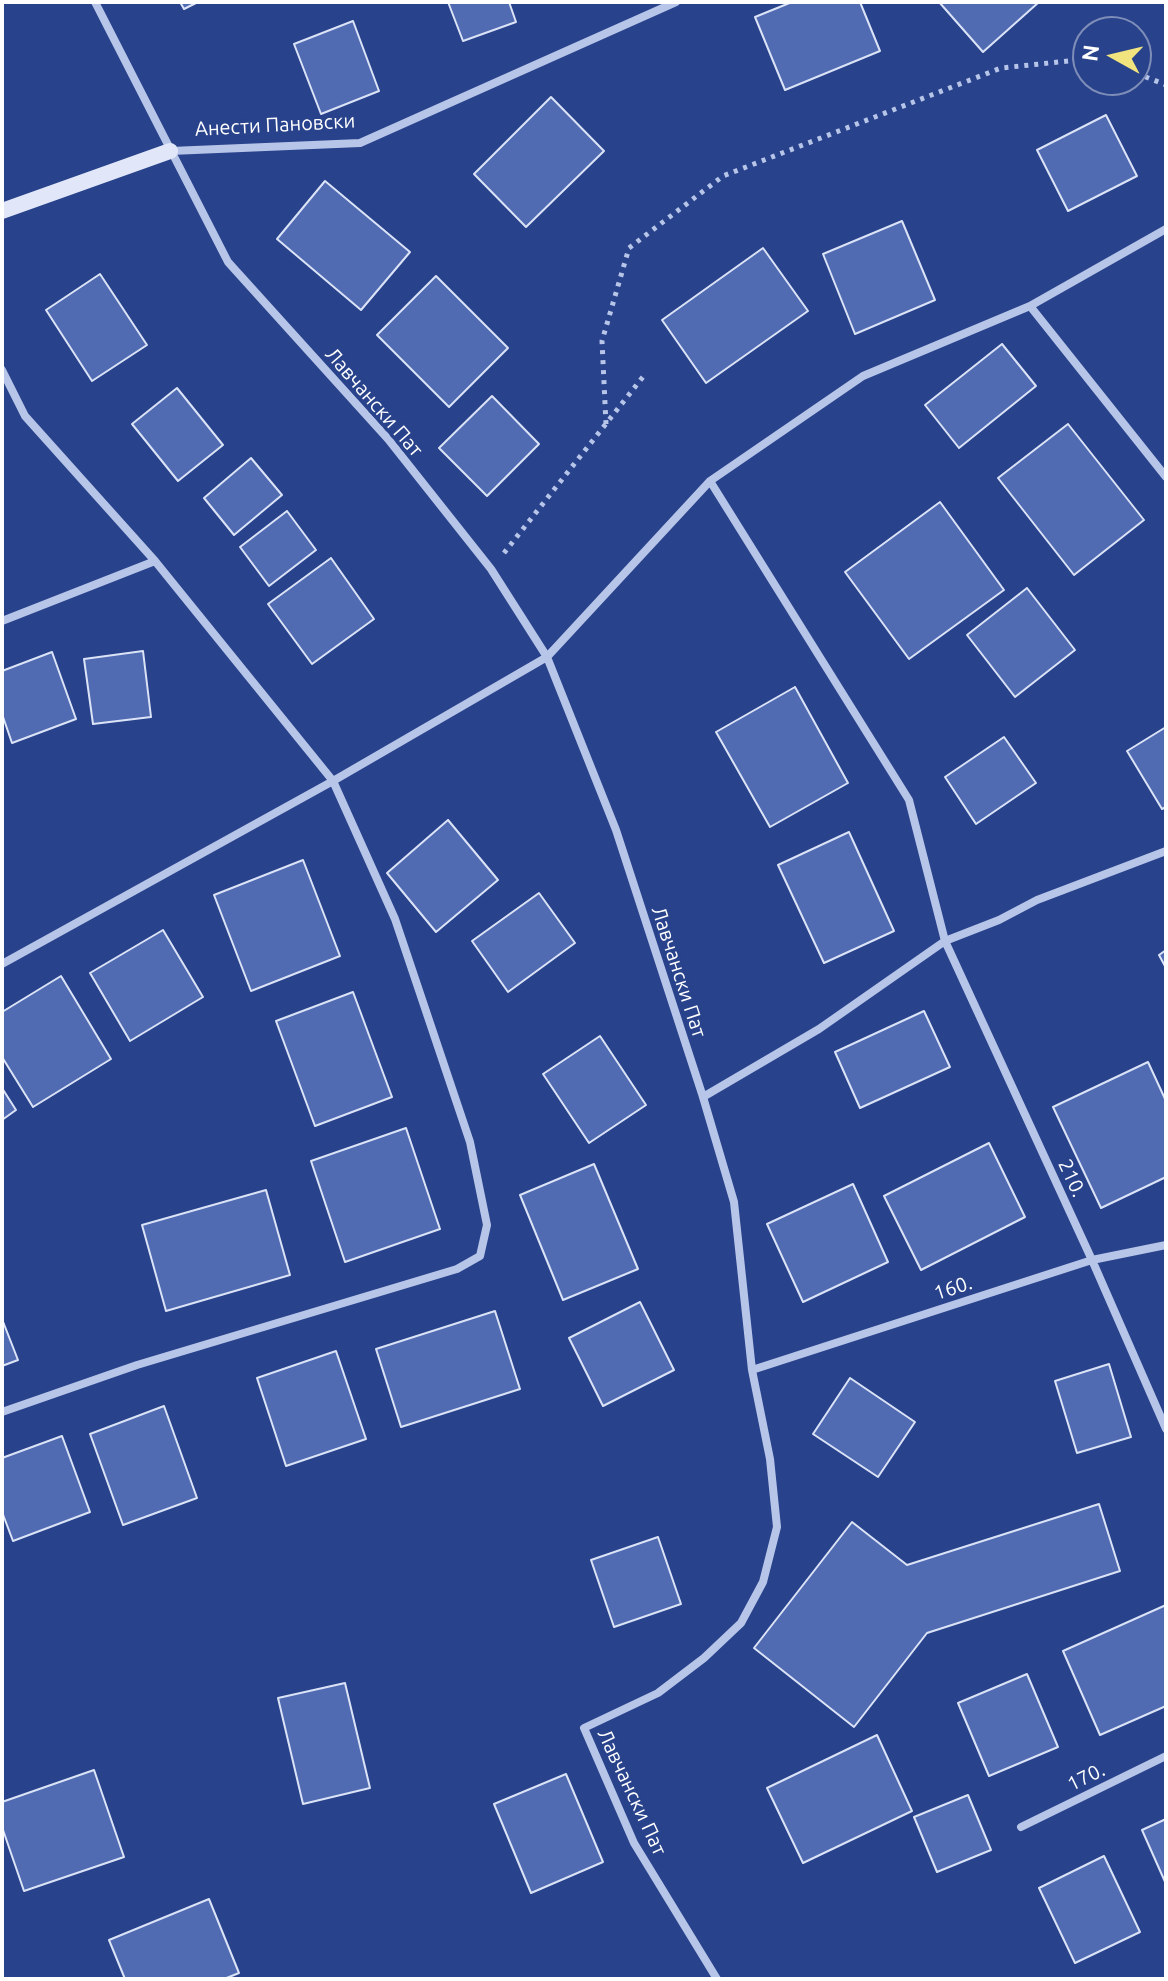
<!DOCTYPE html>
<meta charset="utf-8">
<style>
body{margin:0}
#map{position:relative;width:1168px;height:1981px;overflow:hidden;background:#28428b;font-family:Ubuntu,sans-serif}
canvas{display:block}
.frame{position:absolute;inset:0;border:4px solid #fff;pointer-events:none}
.north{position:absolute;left:1072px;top:16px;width:80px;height:80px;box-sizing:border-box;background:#28428b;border:2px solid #7e8eb9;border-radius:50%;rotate:278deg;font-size:22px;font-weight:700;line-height:32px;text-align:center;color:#fff}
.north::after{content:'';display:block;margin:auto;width:28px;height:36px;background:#f1e37d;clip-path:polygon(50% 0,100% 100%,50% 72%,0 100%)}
</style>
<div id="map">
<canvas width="1168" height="1981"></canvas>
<div class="frame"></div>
<div class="north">N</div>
</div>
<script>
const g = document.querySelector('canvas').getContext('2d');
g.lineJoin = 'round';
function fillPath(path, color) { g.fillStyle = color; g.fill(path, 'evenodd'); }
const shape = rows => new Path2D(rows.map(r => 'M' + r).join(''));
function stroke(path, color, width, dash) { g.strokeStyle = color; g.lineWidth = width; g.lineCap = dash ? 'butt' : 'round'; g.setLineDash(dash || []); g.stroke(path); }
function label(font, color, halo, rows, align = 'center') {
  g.font = font + ' Ubuntu,sans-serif'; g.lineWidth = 7; g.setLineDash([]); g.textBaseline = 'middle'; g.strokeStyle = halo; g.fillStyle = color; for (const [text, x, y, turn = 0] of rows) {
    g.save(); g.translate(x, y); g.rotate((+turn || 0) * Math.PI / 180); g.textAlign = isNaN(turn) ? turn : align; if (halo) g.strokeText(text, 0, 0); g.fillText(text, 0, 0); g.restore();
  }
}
const building = shape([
 [180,2,198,2,184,9,180,2],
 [448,2,509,2,516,22,463,41,448,2],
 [792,2,860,2,880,51,785,90,755,17,792,2],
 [939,2,1039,2,983,52,939,2],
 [353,21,379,91,321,114,294,44,353,21],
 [551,97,604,151,526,227,474,174,551,97],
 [1106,115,1137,176,1068,211,1037,150,1106,115],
 [325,181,410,252,361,310,277,239,325,181],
 [902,221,935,300,855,334,823,254,902,221],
 [763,248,808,311,706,383,662,320,763,248],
 [100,274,147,345,92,381,46,310,100,274],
 [436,276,508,348,449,407,377,335,436,276],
 [1002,344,1036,386,959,448,925,405,1002,344],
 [177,388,223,445,178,481,132,424,177,388],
 [492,396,539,444,487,496,439,448,492,396],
 [1068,424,1144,520,1074,575,998,478,1068,424],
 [251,458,282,495,234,535,204,498,251,458],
 [940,502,1004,590,909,659,845,572,940,502],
 [287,511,316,550,269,586,240,547,287,511],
 [331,558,374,619,312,664,268,604,331,558],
 [1027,588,1075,650,1015,697,967,635,1027,588],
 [143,651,151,717,93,724,84,659,143,651],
 [52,652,76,719,12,743,2,714,2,671,52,652],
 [795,687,848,783,770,827,716,732,795,687],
 [1166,727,1166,807,1162,809,1127,751,1166,727],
 [1004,737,1036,783,976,824,945,777,1004,737],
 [448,820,498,880,436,932,387,873,448,820],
 [849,832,894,931,824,963,778,865,849,832],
 [303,860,340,956,251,991,214,895,303,860],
 [539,893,575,943,508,992,472,941,539,893],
 [163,930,203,997,130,1041,90,973,163,930],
 [1166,950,1166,968,1159,955,1166,950],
 [61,976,111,1059,33,1107,2,1057,2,1012,61,976],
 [353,992,392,1097,315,1126,276,1021,353,992],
 [924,1011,950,1067,860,1108,835,1052,924,1011],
 [600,1036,646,1105,589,1143,543,1074,600,1036],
 [1148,1062,1166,1101,1166,1177,1101,1208,1053,1107,1148,1062],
 [2,1088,16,1110,2,1120,2,1088],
 [406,1128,440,1229,345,1262,311,1161,406,1128],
 [989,1143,1025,1217,921,1270,884,1196,989,1143],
 [594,1164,638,1269,563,1300,520,1195,594,1164],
 [853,1184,888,1262,803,1302,767,1224,853,1184],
 [266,1190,290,1275,166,1311,142,1225,266,1190],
 [640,1302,674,1370,603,1406,569,1338,640,1302],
 [495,1311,520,1389,401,1427,376,1349,495,1311],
 [2,1319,18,1360,2,1366,2,1319],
 [336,1351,366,1439,286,1466,257,1378,336,1351],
 [1109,1364,1131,1437,1077,1453,1055,1381,1109,1364],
 [850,1378,915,1422,878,1477,813,1434,850,1378],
 [164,1406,197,1498,123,1525,90,1434,164,1406],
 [62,1436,90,1512,13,1541,2,1512,2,1458,62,1436],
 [1099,1504,1120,1571,927,1633,854,1727,754,1648,852,1522,907,1565,1099,1504],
 [658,1537,681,1604,614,1627,591,1560,658,1537],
 [1166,1605,1166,1706,1100,1735,1063,1651,1166,1605],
 [1027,1674,1058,1747,989,1776,958,1703,1027,1674],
 [345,1683,370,1788,303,1804,278,1698,345,1683],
 [877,1735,912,1811,803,1863,767,1788,877,1735],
 [94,1770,124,1857,24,1891,2,1827,2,1802,94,1770],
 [566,1774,603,1862,531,1893,494,1804,566,1774],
 [968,1795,991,1850,937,1872,914,1817,968,1795],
 [1166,1819,1166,1884,1142,1830,1166,1819],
 [1104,1856,1140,1932,1075,1963,1039,1888,1104,1856],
 [209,1899,239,1973,224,1979,125,1979,109,1940,209,1899]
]);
fillPath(building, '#516bb2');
stroke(building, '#dbe3f7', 2);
stroke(shape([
 [1136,73,1166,85],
 [606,424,602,341,629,248,723,176,1001,68,1088,59],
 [504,553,646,373]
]), '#b7c5e9', 5, [4, 6]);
stroke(shape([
 [95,2,228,262,388,439,491,569,547,657,616,830,703,1097,734,1202,752,1370,770,1459,777,1527,763,1582,741,1623,704,1658,658,1693,584,1728,634,1843,717,1979],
 [171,151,360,143,676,2],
 [1030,306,1166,477],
 [2,370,25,416,155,561,333,781,395,919,470,1142,487,1225,480,1256,457,1269,137,1365,2,1412],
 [710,481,909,800,945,941,1092,1260,1166,1429],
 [2,621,155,561],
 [2,964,333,781,547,657,710,481,863,376,1030,306,1166,229],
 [703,1097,819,1029,945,941,999,920,1037,900,1166,851],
 [752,1370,1092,1260,1166,1245],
 [1021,1827,1166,1756]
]), '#b7c5e9', 8);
stroke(shape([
 [2,211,170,151]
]), '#e1e7f8', 16);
label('20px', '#fff', '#28428b', [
 ["Анести Пановски",275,125,-3],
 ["Лавчански Пат",374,402,49],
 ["Лавчански Пат",679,972,72],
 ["210.",1072,1178,65],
 ["160.",953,1288,-18],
 ["170.",1086,1777,-26],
 ["Лавчански Пат",632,1792,65]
]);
</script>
